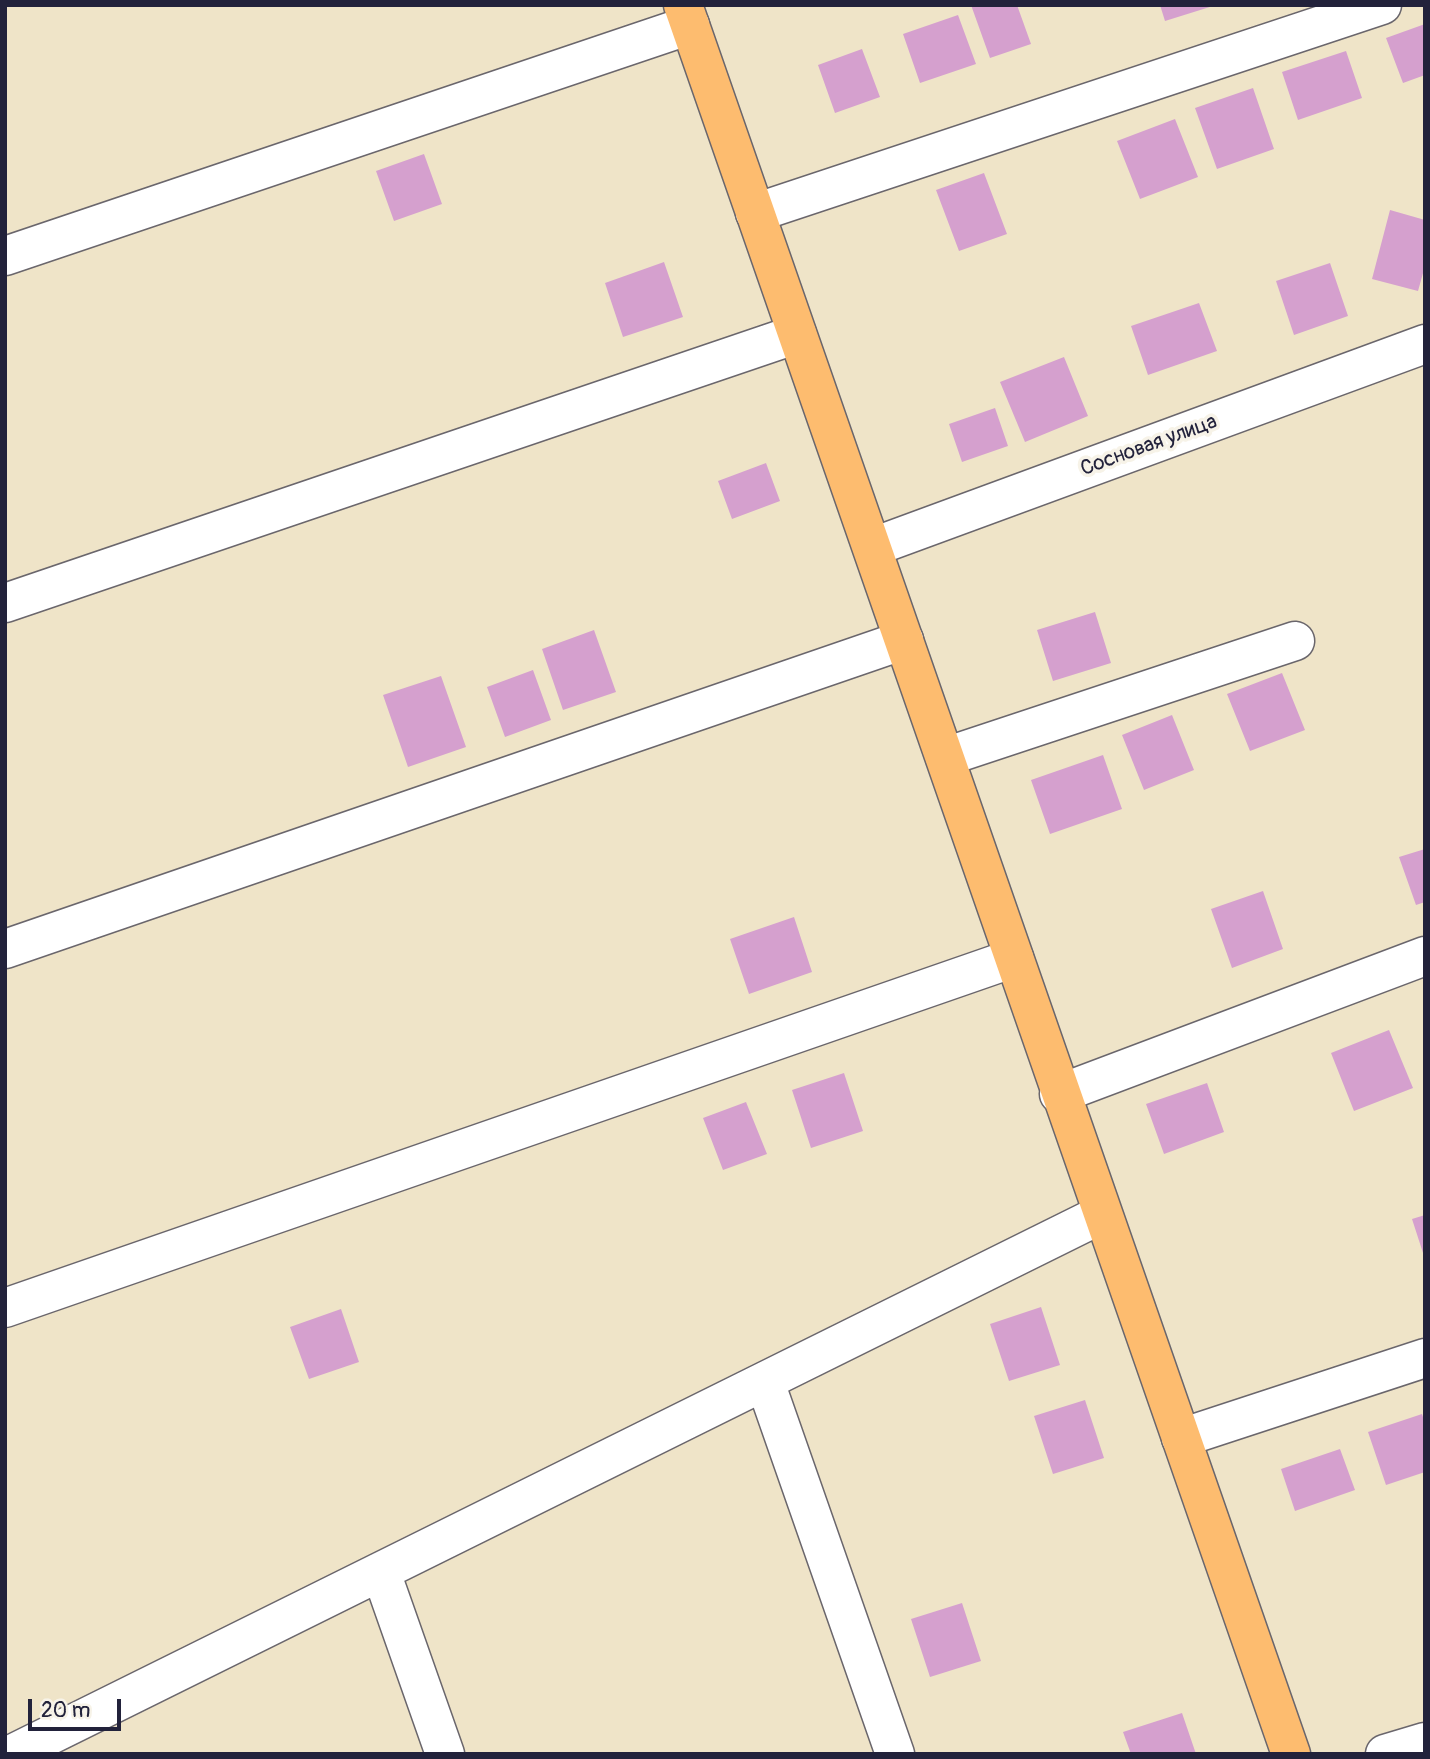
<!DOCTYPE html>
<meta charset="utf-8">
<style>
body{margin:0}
#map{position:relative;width:1430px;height:1759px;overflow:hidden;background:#efe4c8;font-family:Pangolin,sans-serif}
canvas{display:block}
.frame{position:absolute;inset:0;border:7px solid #22223b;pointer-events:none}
.scale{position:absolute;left:28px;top:1699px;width:93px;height:32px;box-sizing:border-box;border:4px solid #22223b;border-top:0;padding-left:9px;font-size:21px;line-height:24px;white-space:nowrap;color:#22223b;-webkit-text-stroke:5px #f7f3e8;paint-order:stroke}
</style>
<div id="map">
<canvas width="1430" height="1759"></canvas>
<div class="frame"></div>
<div class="scale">20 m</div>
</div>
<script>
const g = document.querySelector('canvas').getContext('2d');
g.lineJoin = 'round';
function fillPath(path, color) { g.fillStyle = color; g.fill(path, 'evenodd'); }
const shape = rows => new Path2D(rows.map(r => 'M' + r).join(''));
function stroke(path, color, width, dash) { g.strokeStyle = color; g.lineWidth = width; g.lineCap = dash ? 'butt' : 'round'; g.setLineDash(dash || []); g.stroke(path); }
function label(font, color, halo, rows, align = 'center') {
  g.font = font + ' Pangolin,sans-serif'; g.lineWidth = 7; g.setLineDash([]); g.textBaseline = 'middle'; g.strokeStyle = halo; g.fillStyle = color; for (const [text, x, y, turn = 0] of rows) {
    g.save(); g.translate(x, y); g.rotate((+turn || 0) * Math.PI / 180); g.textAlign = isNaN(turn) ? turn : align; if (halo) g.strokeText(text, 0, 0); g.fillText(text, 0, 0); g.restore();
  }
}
fillPath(shape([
 [971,5,1017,5,1031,44,990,58],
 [1160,5,1213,5,1213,6,1165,21],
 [958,15,976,64,920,83,903,34],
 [1425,24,1425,75,1403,83,1386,38],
 [862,49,880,97,835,113,818,65],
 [1346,51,1362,98,1298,120,1282,72],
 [1253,88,1274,149,1217,169,1195,108],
 [1175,119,1198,177,1140,199,1117,141],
 [424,154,442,204,394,221,376,171],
 [984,173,1007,234,959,251,936,190],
 [1390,210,1425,220,1425,266,1418,291,1372,279],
 [664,262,683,317,623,337,605,283],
 [1330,263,1348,316,1294,335,1276,281],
 [1199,303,1217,351,1148,375,1131,326],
 [1064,357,1088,416,1025,442,1000,382],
 [995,408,1008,446,962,462,949,424],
 [766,463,780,501,732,519,718,481],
 [1095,612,1111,663,1053,681,1037,630],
 [594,630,616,692,563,710,542,649],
 [533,670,551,720,505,737,487,687],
 [1282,673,1305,730,1250,751,1227,694],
 [441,676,466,747,408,767,383,695],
 [1172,715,1194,770,1144,790,1122,735],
 [1103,755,1122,809,1050,834,1031,780],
 [1425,849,1425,902,1416,905,1399,857],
 [1263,891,1283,949,1232,968,1211,909],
 [794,917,812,972,749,994,730,939],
 [1389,1030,1413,1088,1354,1111,1331,1053],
 [844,1073,863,1131,811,1148,792,1090],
 [1207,1083,1224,1132,1164,1154,1146,1104],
 [746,1102,767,1154,723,1170,703,1118],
 [1425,1215,1425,1256,1424,1256,1412,1219],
 [1041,1307,1060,1365,1009,1381,990,1324],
 [341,1309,359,1362,309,1379,290,1327],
 [1085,1400,1104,1458,1053,1474,1034,1416],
 [1422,1414,1425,1423,1425,1472,1386,1485,1368,1432],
 [1340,1449,1355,1490,1295,1511,1281,1469],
 [962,1603,981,1661,930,1677,911,1619],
 [1182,1713,1196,1754,1131,1754,1123,1732]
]), '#d5a0ce');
const minor = shape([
 [755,213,1382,5],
 [5,256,690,25],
 [873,547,1425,344],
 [5,603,797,334],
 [945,757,1295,641],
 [5,949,904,640],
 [1059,1094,1425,956],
 [5,1308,1014,958],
 [765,1382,895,1754],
 [1181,1438,1425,1358],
 [381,1572,445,1754],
 [12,1754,1102,1214],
 [1385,1754,1425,1742]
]);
const major = shape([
 [683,5,1291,1754]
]);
stroke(minor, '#6a666c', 41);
stroke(major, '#6a666c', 41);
stroke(minor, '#fff', 38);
stroke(major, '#fdbc6f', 38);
label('21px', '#22223b', '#f7f3e8', [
 ["Сосновая улица",1149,446,-20]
]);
</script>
